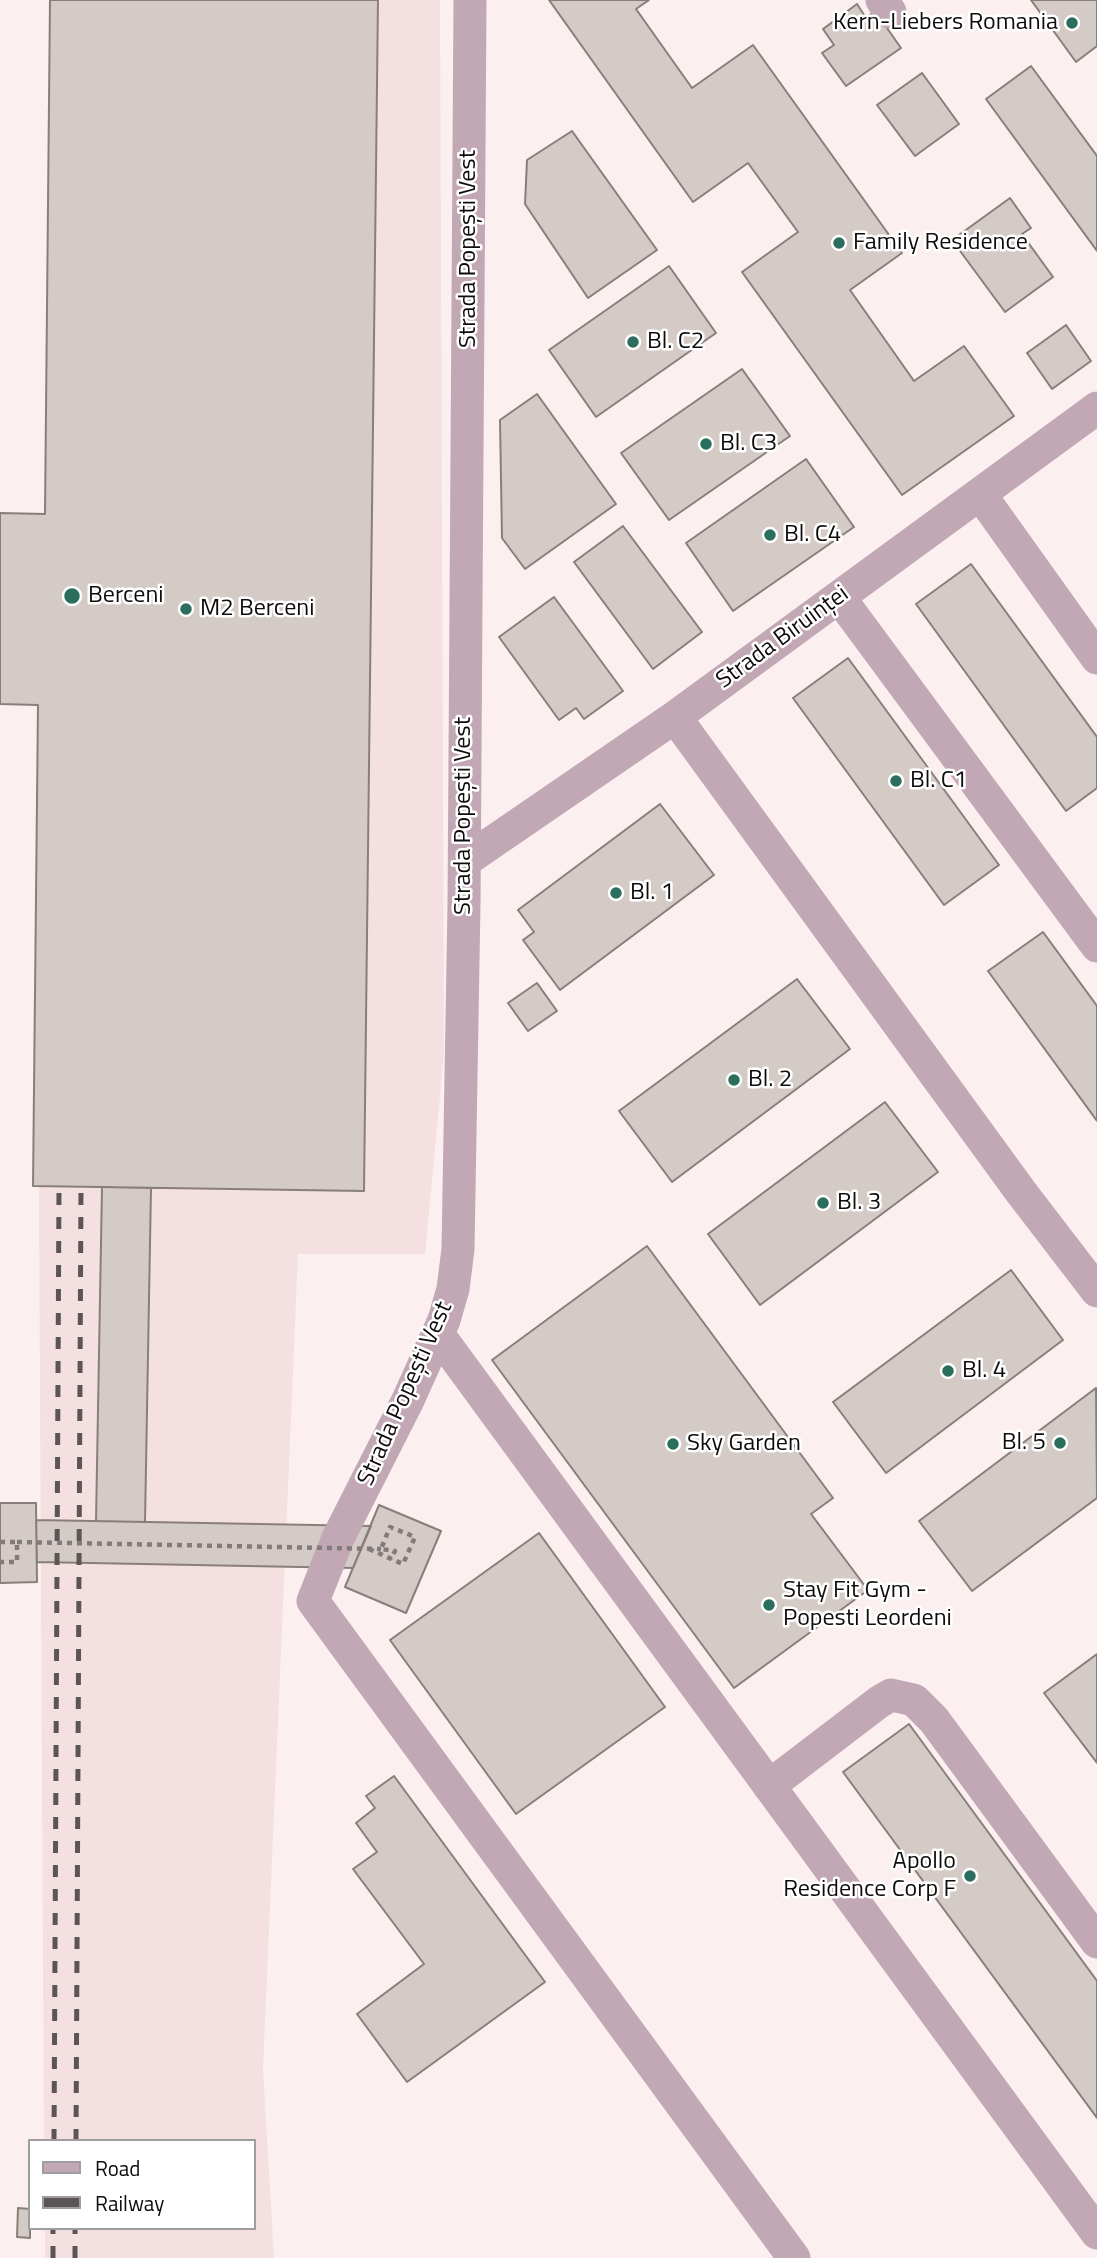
<!DOCTYPE html>
<meta charset="utf-8">
<style>
body{margin:0}
#map{position:relative;width:1097px;height:2258px;overflow:hidden;background:#fbefef;font-family:"Titillium Web",sans-serif}
canvas{display:block}
.legend{position:absolute;left:28px;top:2139px;width:228px;height:91px;box-sizing:border-box;background:#fff;border:2px solid #9f9d9d;margin:0;padding:9px 12px;list-style:none;font-size:21px;color:#0f0b0b}
.legend li{display:flex;align-items:center;gap:14px;height:35px}
.legend b{width:35px;border:2px solid #9f9d9d}
</style>
<div id="map">
<canvas width="1097" height="2258"></canvas>
<ul class="legend">
<li><b style="height:9px;background:#c2a8b5"></b>Road</li>
<li><b style="height:9px;background:#5c5555"></b>Railway</li>
</ul>
</div>
<script>
const g = document.querySelector('canvas').getContext('2d');
g.lineJoin = 'round';
function fillPath(path, color) { g.fillStyle = color; g.fill(path, 'evenodd'); }
const shape = rows => new Path2D(rows.map(r => 'M' + r).join(''));
function stroke(path, color, width, dash) { g.strokeStyle = color; g.lineWidth = width; g.lineCap = dash ? 'butt' : 'round'; g.setLineDash(dash || []); g.stroke(path); }
function label(font, color, halo, rows, align = 'center') {
  g.font = font + ' "Titillium Web",sans-serif'; g.lineWidth = 5; g.setLineDash([]); g.textBaseline = 'middle'; g.strokeStyle = halo; g.fillStyle = color; for (const [text, x, y, turn = 0] of rows) {
    g.save(); g.translate(x, y); g.rotate((+turn || 0) * Math.PI / 180); g.textAlign = isNaN(turn) ? turn : align; if (halo) g.strokeText(text, 0, 0); g.fillText(text, 0, 0); g.restore();
  }
}
fillPath(shape([
 [50,0,440,0,444,1053,425,1254,298,1254,263,2069,274,2258,45,2258,45,2228,254,2228,254,2141,44,2141,39,1202]
]), '#f4e0e0');
const building = shape([
 [50,0,378,0,364,1191,33,1186,38,705,0,704,0,513,45,514,50,0],
 [549,0,649,0,636,9,692,88,753,45,902,253,850,290,914,381,964,346,1014,416,902,495,742,272,798,232,748,163,693,202,549,0],
 [1031,0,1097,0,1097,46,1076,62,1031,0],
 [857,4,866,18,875,11,901,48,846,86,822,53,834,45,823,29,857,4],
 [1031,66,1097,156,1097,251,986,99,1031,66],
 [922,73,959,124,915,156,877,105,922,73],
 [572,131,657,250,588,298,525,204,527,160,572,131],
 [1010,198,1031,228,1022,234,1053,277,1005,312,952,240,1010,198],
 [669,266,716,333,596,417,549,350,669,266],
 [1066,325,1091,361,1052,389,1027,353,1066,325],
 [742,369,790,436,669,520,621,453,742,369],
 [537,394,616,504,525,569,502,538,500,420,537,394],
 [806,459,854,527,733,611,686,543,806,459],
 [623,526,702,632,653,669,574,562,623,526],
 [971,564,1097,737,1097,788,1066,811,916,604,971,564],
 [554,597,623,691,584,719,576,708,559,720,499,637,554,597],
 [848,658,999,865,944,905,793,698,848,658],
 [660,804,714,875,560,990,523,940,534,932,518,910,660,804],
 [1043,932,1097,1006,1097,1121,988,971,1043,932],
 [797,979,850,1049,672,1182,619,1111,797,979],
 [537,983,557,1011,528,1031,508,1003,537,983],
 [885,1102,938,1172,760,1305,708,1234,885,1102],
 [102,1187,151,1188,145,1522,96,1521,102,1187],
 [647,1246,833,1498,811,1514,868,1590,734,1688,492,1360,647,1246],
 [1011,1270,1063,1340,886,1473,833,1402,1011,1270],
 [1096,1388,1097,1498,972,1591,919,1521,1096,1388],
 [0,1503,36,1503,37,1582,0,1583,0,1503],
 [379,1505,441,1531,406,1613,345,1587,379,1505],
 [36,1520,371,1526,353,1568,37,1562,36,1520],
 [539,1533,665,1707,516,1814,390,1640,539,1533],
 [1097,1654,1097,1763,1044,1693,1097,1654],
 [909,1724,1097,1981,1097,2118,843,1772,909,1724],
 [394,1776,545,1982,407,2082,357,2014,424,1964,353,1869,377,1852,356,1823,375,1808,366,1796,394,1776],
 [18,2208,30,2209,30,2238,17,2237,18,2208]
]);
fillPath(building, '#d5cbc6');
stroke(building, '#887f7a', 2);
stroke(shape([
 [0,1542,17,1542,17,1562,0,1562],
 [369,1549,403,1564,415,1537,390,1527,381,1549,395,1551,391,1559]
]), '#837b7b', 4.5, [5, 5]);
stroke(shape([
 [470,0,464,904,458,1249,453,1289,444,1320,408,1400,338,1538,313,1601,794,2258],
 [882,0,890,12],
 [980,494,1097,658],
 [839,597,1097,946],
 [675,717,1021,1192,1097,1291],
 [465,861,675,717,1097,408],
 [438,1334,1097,2233],
 [769,1786,879,1702,891,1695,914,1700,934,1720,1097,1942]
]), '#c2a8b5', 33);
stroke(shape([
 [54,2141,59,1186],
 [76,2141,81,1187],
 [53,2258,53,2228],
 [75,2258,75,2228]
]), '#5c5555', 5, [12, 12]);
stroke(shape([
 [17,1542,381,1549]
]), '#837b7b', 4.5, [5, 5]);
for (const [x, y, r, color] of [
 [1072,23,7,"#2c6e5e"],
 [839,243,7,"#2c6e5e"],
 [633,342,7,"#2c6e5e"],
 [706,444,7,"#2c6e5e"],
 [770,535,7,"#2c6e5e"],
 [72,596,9,"#2c6e5e"],
 [186,609,7,"#2c6e5e"],
 [896,781,7,"#2c6e5e"],
 [616,893,7,"#2c6e5e"],
 [734,1080,7,"#2c6e5e"],
 [823,1203,7,"#2c6e5e"],
 [948,1371,7,"#2c6e5e"],
 [1060,1443,7,"#2c6e5e"],
 [673,1444,7,"#2c6e5e"],
 [769,1605,7,"#2c6e5e"],
 [970,1876,7,"#2c6e5e"]
]) { const dot = new Path2D(); dot.arc(x, y, r, 0, 2 * Math.PI); g.fillStyle = color; g.fill(dot); stroke(dot, '#fff', 2.5); }
label('24px', '#0f0b0b', '#fff', [
 ["Kern-Liebers Romania",1058,23,"right"],
 ["Family Residence",853,243],
 ["Bl. C2",647,342],
 ["Bl. C3",720,444],
 ["Bl. C4",784,535],
 ["Berceni",88,596],
 ["M2 Berceni",200,609],
 ["Bl. C1",910,781],
 ["Bl. 1",630,893],
 ["Bl. 2",748,1080],
 ["Bl. 3",837,1203],
 ["Bl. 4",962,1371],
 ["Bl. 5",1046,1443,"right"],
 ["Sky Garden",687,1444],
 ["Stay Fit Gym -",783,1591],
 ["Popesti Leordeni",783,1619],
 ["Apollo",956,1862,"right"],
 ["Residence Corp F",956,1890,"right"]
], 'left');
label('24px', '#0f0b0b', '#fff', [
 ["Strada Popești Vest",469,249,-90],
 ["Strada Biruinței",783,638,-36],
 ["Strada Popești Vest",464,816,-90],
 ["Strada Popești Vest",406,1394,-66]
]);
</script>
